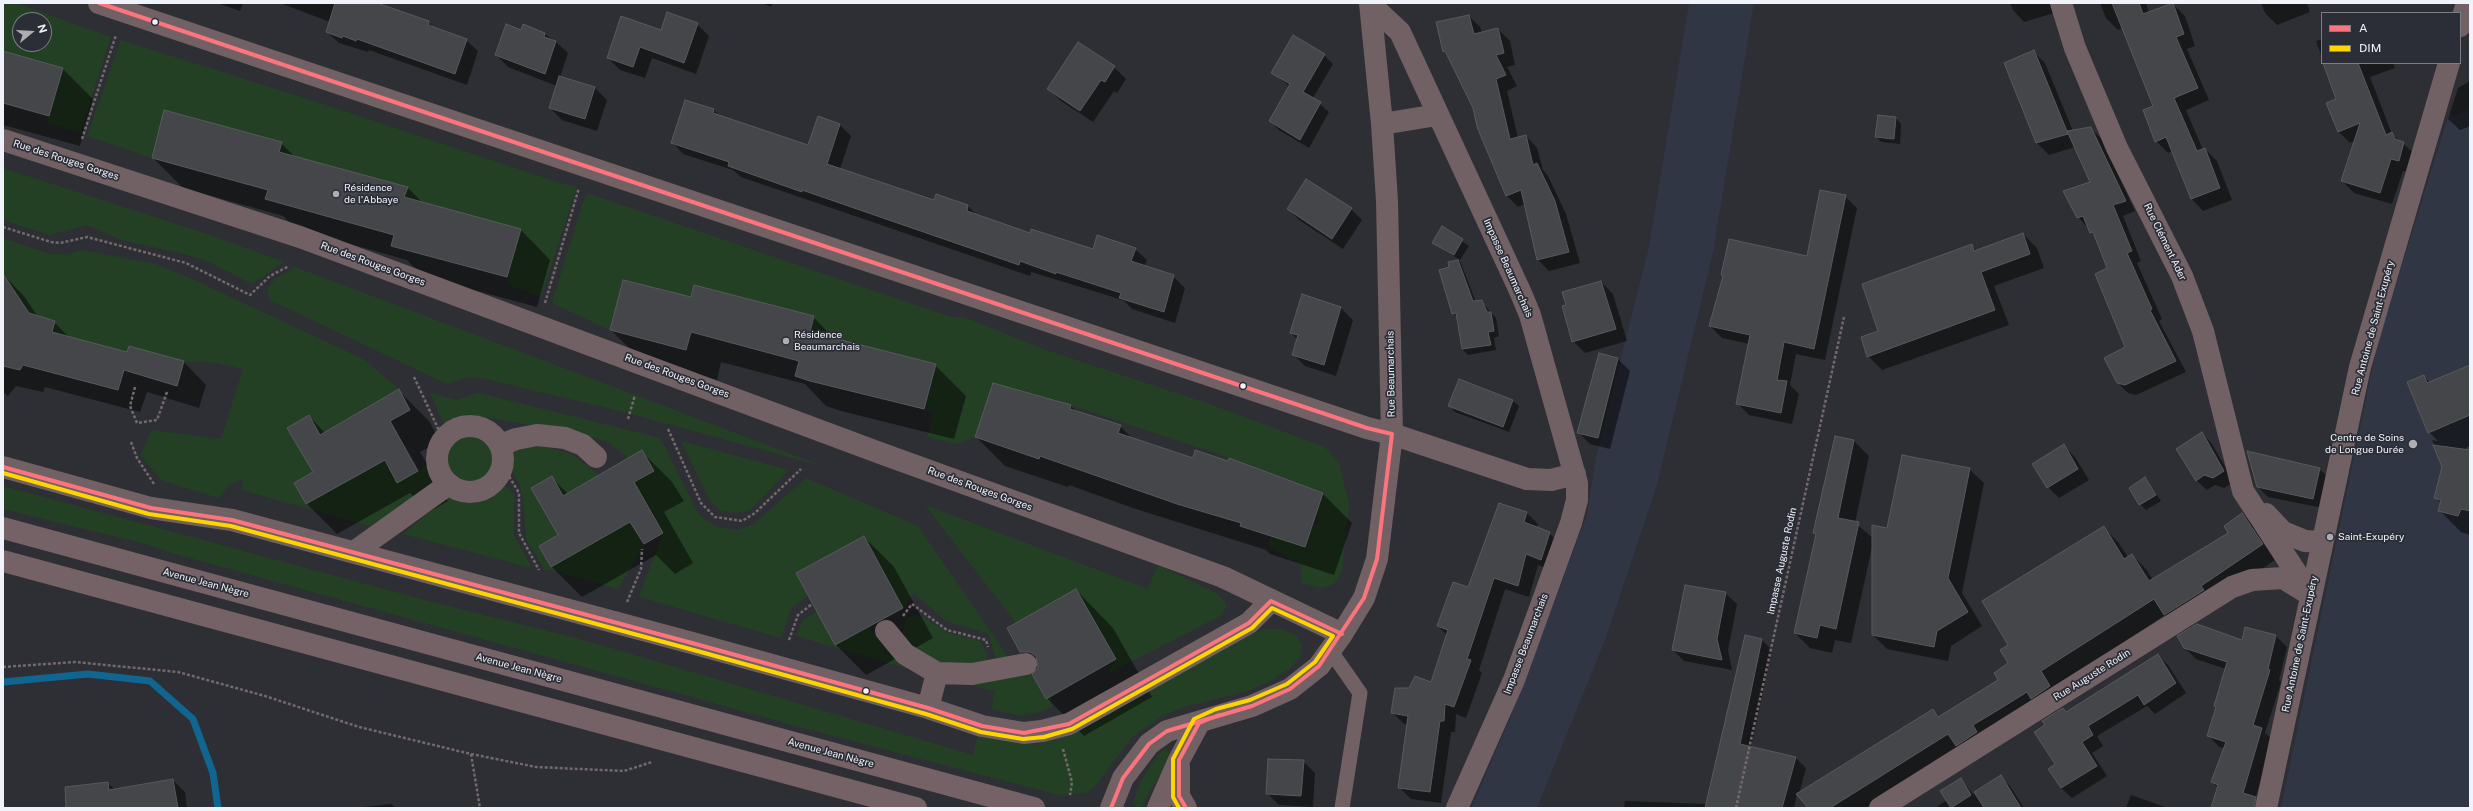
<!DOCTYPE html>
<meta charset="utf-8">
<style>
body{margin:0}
#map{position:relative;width:2473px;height:811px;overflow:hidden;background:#2e2f34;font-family:"Public Sans",sans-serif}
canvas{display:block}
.frame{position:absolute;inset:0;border:4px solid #f1f3fa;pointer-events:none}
.legend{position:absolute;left:2321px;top:12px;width:140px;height:52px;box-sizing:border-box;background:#2b2e37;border:1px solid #7a7d85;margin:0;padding:5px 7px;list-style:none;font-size:12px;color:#f1f3fa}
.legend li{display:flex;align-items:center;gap:8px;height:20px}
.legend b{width:20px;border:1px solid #7a7d85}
.north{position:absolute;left:12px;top:12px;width:40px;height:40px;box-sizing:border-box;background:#2b2e37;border:1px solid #7a7d85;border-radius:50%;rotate:72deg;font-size:11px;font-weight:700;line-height:16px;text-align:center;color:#f1f3fa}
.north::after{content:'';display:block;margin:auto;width:14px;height:18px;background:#adaeb5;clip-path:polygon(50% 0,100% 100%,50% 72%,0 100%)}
</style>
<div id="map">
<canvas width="2473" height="811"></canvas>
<div class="frame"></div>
<ul class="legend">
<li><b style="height:5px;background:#fc747e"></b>A</li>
<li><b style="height:5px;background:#ffd500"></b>DIM</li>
</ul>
<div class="north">N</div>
</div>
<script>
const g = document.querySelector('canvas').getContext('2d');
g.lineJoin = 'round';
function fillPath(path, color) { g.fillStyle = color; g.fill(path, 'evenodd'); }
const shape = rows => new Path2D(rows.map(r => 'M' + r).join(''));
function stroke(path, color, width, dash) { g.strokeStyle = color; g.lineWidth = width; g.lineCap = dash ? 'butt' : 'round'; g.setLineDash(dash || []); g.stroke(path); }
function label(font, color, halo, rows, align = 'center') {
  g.font = font + ' "Public Sans",sans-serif'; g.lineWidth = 3.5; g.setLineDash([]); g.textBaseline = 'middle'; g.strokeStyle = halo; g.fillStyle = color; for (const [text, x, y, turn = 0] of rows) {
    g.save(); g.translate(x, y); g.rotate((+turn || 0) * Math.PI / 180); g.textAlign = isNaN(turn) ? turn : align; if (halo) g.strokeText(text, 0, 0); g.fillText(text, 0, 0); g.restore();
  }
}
fillPath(shape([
 [1689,3,1754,3,1713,252,1657,485,1605,640,1537,808,1471,808,1509,721,1587,515,1596,456,1649,247],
 [2470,109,2470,808,2281,808,2378,342,2449,114,2453,116]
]), '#313644');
fillPath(shape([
 [3,3,16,3,111,37,80,133,47,123,63,68,3,51],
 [20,20,44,20,44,44,20,44],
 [121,40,326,105,557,182,577,187,541,297,508,285,507,277,520,229,404,197,407,186,279,152,281,142,165,110,152,158,87,136],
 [3,168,210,235,284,262,252,284,205,260,173,251,121,240,87,225,50,235,3,220],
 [586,193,951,317,964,317,1043,349,1209,404,1325,447,1339,463,1349,505,1342,571,1334,584,1322,588,1302,583,1300,565,1270,547,1268,544,1271,536,1305,547,1313,524,1317,525,1319,517,1316,516,1323,493,1248,464,1052,399,1021,392,993,383,975,437,956,444,928,437,933,412,924,409,936,364,810,332,814,316,695,285,691,297,623,280,610,330,552,303],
 [3,238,49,254,67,254,81,250,156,264,192,279,363,359,399,389,320,435,309,415,287,428,313,472,294,484,306,504,385,460,397,482,430,463,436,484,370,526,242,490,243,479,229,485,219,498,161,480,140,455,152,430,221,439,243,369,217,363,184,361,129,346,127,352,52,332,55,321,29,313,3,275],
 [295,267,635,395,825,467,628,413,486,379,468,377,447,384,270,300,267,289,275,279],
 [430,393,457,400,478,393,660,438,698,514,716,527,737,530,754,524,806,478,918,526,1008,657,995,657,989,634,946,621,914,593,903,608,864,536,796,573,808,596,791,608,781,638,639,597,663,533,634,482,654,471,642,451,628,458,607,441,571,432,468,414,445,426],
 '447 459a24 24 0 1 1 48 0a24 24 0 1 1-48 0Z',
 [681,441,789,470,750,510,735,513,720,510,710,501],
 [527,442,572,454,598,475,563,496,552,477,531,488,558,535,539,546,551,567,630,522,644,544,618,589,547,569,546,572,526,539,523,499,519,483,508,465,514,450],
 [502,483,514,494,514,536,532,568,403,534,450,495,477,499,489,495],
 [3,486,432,602,587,641,973,755,978,736,1035,745,1090,723,1239,639,1265,629,1281,629,1296,635,1302,646,1299,658,1289,669,1272,680,1247,691,1187,706,1162,716,1132,737,1093,788,1086,793,1059,795,811,730,172,553,146,544,3,509],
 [925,505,1148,589,1158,565,1216,593,1225,602,1226,607,1222,615,1109,673,1115,659,1016,623],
 [817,612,835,645,869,626,886,649,915,671,796,636,803,620],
 [915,615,925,618,948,633,980,641,987,655,984,665,933,662,913,651,898,634,903,630,907,619],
 [1031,673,1046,699,1053,695,1051,707,1040,712,1021,716,992,709,994,691,956,682],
 [1165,748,1169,753,1163,769,1141,807,1136,808,1134,801,1140,783,1156,757]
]), '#244024');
fillPath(shape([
 [217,3,243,3,240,11],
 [280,3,374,3,428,22,435,29,466,40,478,51,467,85,369,50,368,52,339,43,327,32,330,22],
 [761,3,773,3,771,7],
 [2010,3,2051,3,2054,13,2024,22,2013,10],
 [2100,3,2146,3,2149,13,2173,4,2185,16,2195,46,2187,49,2209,100,2186,110,2203,150,2205,149,2217,161,2232,200,2203,211,2192,199,2173,151,2168,153,2156,141,2154,107,2123,28,2118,30,2106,18],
 [2261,3,2307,3,2310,12,2277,25,2265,13],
 [1469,16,1480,27,1482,33,1498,29,1510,41,1515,65,1507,67,1517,86,1507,91,1518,138,1526,136,1537,148,1543,170,1548,176,1566,214,1580,263,1549,271,1538,260,1525,204,1518,207,1507,196,1478,127,1474,107,1449,57,1444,51],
 [697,24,709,36,696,74,652,58,645,78,620,70,608,58,662,31],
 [522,32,545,34,556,42,568,53,560,77,595,88,607,100,597,131,562,120,550,108,557,86,508,67,496,55],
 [2322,39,2322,57,2316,41],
 [1079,44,1114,67,1126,79,1117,93,1114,91,1093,122,1061,101,1049,89],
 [2033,51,2045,63,2073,131,2090,128,2101,138,2135,211,2123,216,2141,261,2137,263,2162,319,2159,321,2186,372,2136,395,2128,393,2118,383,2126,347,2108,268,2097,238,2078,217,2092,182,2075,147,2049,155,2037,143,2005,63],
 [3,52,63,69,93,99,80,146,3,125],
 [1324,55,1333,64,1313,98,1329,112,1309,148,1279,130,1270,121,1290,87,1273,73],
 [2324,63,2393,63,2395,68,2370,77,2392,134,2416,155,2410,172,2403,171,2392,204,2354,193,2342,181,2355,141,2350,143,2338,131,2338,100],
 [2470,81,2470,126,2460,130,2448,119,2458,88],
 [714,110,721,117,809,147,818,118,840,125,851,136,840,169,935,201,937,196,968,206,978,216,1031,234,1094,250,1135,249,1147,260,1144,267,1173,276,1185,288,1175,323,1132,309,1124,301,1110,296,1031,272,1030,276,741,177,733,170,683,154,672,142],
 [1896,118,1901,124,1900,144,1882,142,1876,137],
 [281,143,296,158,407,187,423,203,520,229,550,260,537,307,422,276,407,260,297,229,283,216,183,188,153,158],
 [1845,196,1857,208,1825,360,1796,354,1790,385,1799,394,1792,424,1749,415,1737,403,1750,344,1722,338,1710,326,1724,277,1722,275,1808,257],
 [1288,209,1351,209,1362,220,1343,249,1299,220],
 [1443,228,1469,246,1460,260,1433,243],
 [2023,234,2037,248,2044,268,1994,286,2009,325,1882,370,1868,356,1971,245,1977,251],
 [1460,261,1476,302,1481,301,1496,318,1499,336,1494,338,1496,350,1468,355,1462,349,1458,318,1453,313,1449,263],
 [3,275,24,296,38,317,54,322,70,338,128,353,130,347,184,362,206,385,199,408,147,392,140,412,45,387,43,392,16,386,8,396,3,392],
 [1601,282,1613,294,1627,341,1585,353,1573,341],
 [1303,295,1341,308,1353,320,1336,376,1305,366,1293,354,1298,340,1291,333],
 [692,299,813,317,836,340,935,365,966,396,954,439,841,411,826,406,805,384,721,362,717,380,641,360,611,330],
 [1600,355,1618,359,1630,371,1610,449,1590,444,1578,432],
 [2470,366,2470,446,2465,448,2470,450,2470,535,2461,532,2439,510,2441,503,2435,497,2444,467,2432,440,2438,441,2429,432,2424,376,2430,383],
 [1460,380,1513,401,1519,406,1509,432,1455,412,1450,406],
 [993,384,1071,406,1077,412,1120,426,1133,439,1193,459,1323,494,1352,523,1334,575,1270,554,1266,550,1133,508,1069,485,1068,487,1005,466,976,437],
 [398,390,429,421,440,441,420,452,448,501,429,512,410,493,337,534,307,504,295,484,315,472,309,416,325,433],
 [2202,433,2212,444,2234,482,2224,488,2215,485,2207,490,2196,480],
 [1854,441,1869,456,1855,523,1873,538,1969,469,1984,483,1962,593,1982,626,1951,646,1948,661,1887,649,1873,635,1872,547,1851,643,1835,640,1832,653,1810,648,1795,633,1817,536,1814,532],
 [2064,446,2075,457,2089,480,2059,498,2048,487],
 [642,452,672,482,684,501,664,512,693,563,675,574,656,555,582,597,552,567,540,546,559,536,552,478,568,494],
 [2319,469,2330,479,2323,508,2268,497,2258,487],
 [2145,479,2156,493,2140,504,2131,488],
 [2157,495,2161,501,2146,510,2141,505],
 [1499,504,1527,513,1538,524,1537,528,1549,533,1561,545,1553,571,1538,565,1529,597,1505,589,1479,670,1482,673,1466,718,1456,714,1455,732,1451,732,1441,803,1411,799,1399,787,1408,725,1404,724,1392,712,1409,689,1432,684,1447,635,1438,626,1469,589],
 [2242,514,2257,529,2276,559,2179,629,2165,615,1961,750,1866,808,1809,808,1797,794,1794,808,1624,808,1625,801,1707,804,1746,636,1762,640,1772,650,1751,748,1796,758,1806,768,1799,794,1933,710,1940,717,1999,680,2010,663,2009,646,2104,528,2118,542,2128,557,2132,555,2146,569,2153,580,2229,533],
 [864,537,894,567,933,638,866,675,835,644],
 [1076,590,1113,628,1152,697,1084,736,1047,698,1038,669,1021,652],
 [1725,593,1737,604,1728,650,1732,670,1684,661,1673,650],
 [2275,635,2287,647,2279,680,2281,682,2265,733,2273,740,2254,802,2259,808,2212,808,2218,788,2212,782,2224,748,2219,747,2208,735,2217,708,2215,706,2226,669,2196,659,2184,647],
 [2158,655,2168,665,2186,693,2155,714,2147,706,2097,736,2103,746,2092,753,2107,776,2072,798,2061,788,2046,726,2063,709,2067,713],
 [1303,761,1315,773,1313,807,1279,805,1267,793],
 [2000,776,2010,786,2024,808,1935,808,1947,800,1961,779,1973,794],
 [173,780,185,792,187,808,69,808,108,783,115,790],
 [2131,795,2168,808,2126,808],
 [391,804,396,808,364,807],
 [775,807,777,808,761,808]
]), '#0007');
stroke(shape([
 [3,682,88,674,150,681,193,719,213,773,218,808]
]), '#106691', 7);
const building = shape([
 [335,3,377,3,429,21,428,25,467,39,455,74,357,39,356,41,343,36,342,38,326,32,335,3],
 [2112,3,2139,3,2143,14,2173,3,2184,34,2176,37,2198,88,2174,98,2197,151,2205,148,2220,188,2191,199,2166,137,2155,142,2143,110,2153,106,2112,3],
 [667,12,698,23,684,63,640,47,633,67,607,58,621,16,661,30,667,12],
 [1469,15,1474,34,1498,28,1504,53,1496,55,1506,75,1496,79,1510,139,1526,135,1533,165,1537,163,1555,201,1569,252,1537,260,1521,190,1506,196,1477,127,1473,108,1445,51,1443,52,1436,22,1469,15],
 [506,24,521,30,523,24,545,33,544,37,556,41,545,74,495,55,506,24],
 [1293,35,1325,54,1303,92,1321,102,1300,140,1269,121,1290,84,1271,73,1293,35],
 [1078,42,1115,66,1105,82,1101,80,1080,111,1047,89,1078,42],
 [2034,50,2068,134,2036,143,2004,63,2034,50],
 [3,51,63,68,49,116,3,103,3,51],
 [2323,63,2358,63,2386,135,2392,132,2395,139,2404,142,2399,161,2391,159,2380,193,2341,181,2360,123,2338,132,2326,103,2336,99,2323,63],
 [559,76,595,87,585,119,549,108,559,76],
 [685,100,714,109,713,113,808,145,818,116,840,124,827,164,934,200,936,194,968,205,967,211,1030,233,1031,229,1093,249,1097,235,1136,248,1131,261,1174,275,1164,312,1119,298,1121,293,1056,272,1056,274,1020,261,1019,265,802,190,802,192,728,166,729,162,671,143,685,100],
 [164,110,282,142,279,152,408,187,404,197,521,229,507,277,391,246,394,235,265,199,268,190,152,158,164,110],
 [1878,115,1896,117,1894,139,1875,137,1878,115],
 [2091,127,2126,201,2113,205,2132,251,2127,253,2152,309,2150,310,2176,361,2125,385,2117,383,2104,358,2125,347,2095,274,2107,268,2093,232,2090,233,2083,216,2077,218,2063,191,2090,182,2067,131,2091,127],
 [1306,179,1352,208,1332,239,1287,209,1306,179],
 [1820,190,1846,195,1814,349,1784,342,1777,380,1787,381,1781,413,1736,404,1750,335,1709,326,1723,276,1721,275,1729,239,1807,256,1820,190],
 [1442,226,1463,239,1454,255,1432,243,1442,226],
 [2023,233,2030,254,1981,272,1995,310,1867,357,1861,337,1878,331,1862,284,1972,244,1974,251,2023,233],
 [1458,260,1473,301,1482,300,1487,312,1491,312,1494,331,1488,332,1491,345,1462,349,1456,313,1452,314,1439,270,1449,267,1448,262,1458,260],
 [3,274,29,313,55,321,52,332,127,352,129,346,184,361,177,386,124,370,118,390,23,365,20,370,3,366,3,274],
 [623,280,691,297,694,285,814,316,810,332,936,364,924,409,810,381,795,376,799,361,691,332,686,350,610,330,623,280],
 [1601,281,1616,329,1572,342,1562,306,1566,305,1562,292,1601,281],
 [1302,294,1341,307,1324,365,1292,355,1298,335,1290,333,1302,294],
 [1599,353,1618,358,1598,438,1577,433,1599,353],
 [2470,365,2470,415,2428,433,2407,382,2424,375,2427,383,2470,365],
 [1459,379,1513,400,1503,427,1448,406,1459,379],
 [993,383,1071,405,1070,409,1121,425,1118,433,1193,458,1195,450,1228,461,1229,458,1323,493,1305,547,1240,526,1241,523,1177,504,1040,456,1039,459,975,437,993,383],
 [399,389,410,410,390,421,418,471,397,483,385,460,306,504,294,483,313,472,287,428,309,415,320,435,399,389],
 [2202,432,2224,471,2213,478,2204,475,2196,481,2176,449,2202,432],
 [1835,436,1854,440,1838,518,1859,522,1836,629,1820,625,1817,638,1794,633,1816,534,1813,533,1835,436],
 [2064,444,2078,469,2047,488,2032,464,2064,444],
 [2433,445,2470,450,2470,511,2461,509,2458,516,2438,511,2441,500,2434,498,2442,467,2433,445],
 [642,450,654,471,634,482,663,533,644,544,630,522,551,567,539,546,558,535,531,488,552,476,563,496,642,450],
 [2247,451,2320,468,2313,499,2257,487,2247,451],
 [1902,455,1970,468,1948,578,1968,612,1937,631,1934,647,1872,635,1872,525,1887,528,1902,455],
 [2145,477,2156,495,2139,505,2129,488,2145,477],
 [1499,503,1527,512,1524,522,1550,532,1541,560,1526,554,1518,586,1494,578,1467,659,1471,660,1454,707,1445,704,1444,721,1440,721,1430,792,1398,788,1408,716,1391,713,1395,688,1409,688,1415,676,1431,682,1448,630,1437,626,1453,582,1468,587,1499,503],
 [2242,513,2263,544,2201,586,2204,590,2164,615,2154,599,2041,671,2050,686,2031,699,2027,692,1998,710,1973,725,1977,732,1956,746,1948,734,1830,808,1808,808,1796,794,1933,709,1938,717,1998,680,1994,673,2008,663,2000,650,2008,645,1982,601,2104,526,2124,559,2132,554,2149,581,2228,533,2224,526,2242,513],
 [864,536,903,608,835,645,796,573,864,536],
 [1685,585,1726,592,1717,639,1722,660,1672,650,1685,585],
 [1076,589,1116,659,1046,699,1032,674,1038,668,1036,656,1030,652,1020,652,1007,628,1076,589],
 [2197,624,2242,640,2245,627,2276,635,2268,669,2270,670,2253,725,2262,728,2243,793,2256,797,2254,808,2211,808,2218,785,2211,782,2226,742,2207,736,2216,707,2214,706,2227,662,2184,648,2177,636,2197,624],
 [1745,635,1762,639,1740,744,1796,757,1782,808,1705,808,1745,635],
 [2158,654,2176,683,2144,705,2138,695,2088,726,2093,735,2082,742,2097,766,2061,788,2048,769,2055,764,2034,732,2045,725,2042,721,2063,708,2066,712,2158,654],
 [1268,759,1304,760,1301,796,1266,794,1268,759],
 [2001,775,2021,808,1984,808,1974,792,2001,775],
 [1961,778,1971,795,1951,808,1940,791,1961,778],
 [173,779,178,808,66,808,65,787,108,782,109,790,173,779]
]);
fillPath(building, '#45464a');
stroke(building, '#58595d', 1);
stroke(shape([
 [82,139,116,35],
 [3,227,51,242,60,243,87,237,186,263,250,295,270,276,289,266],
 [545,303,579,188],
 [414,377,443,439],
 [135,387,130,406,137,423,157,420,167,392],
 [628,419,635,395],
 [668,429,701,503,715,517,742,521,755,513,801,469],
 [131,442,137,458,154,484],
 [504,468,519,493,519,533,539,570],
 [627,602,641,569,642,549],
 [903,616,912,604,947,630,986,640,988,647],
 [789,640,798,615,812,604],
 [3,667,75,662,178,672,265,696,359,727,471,754,480,808],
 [1063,749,1072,782,1070,795],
 [471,754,536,767,624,771,652,762],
 [1736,808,1844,317]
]), '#73696c', 2.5, [3, 2]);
stroke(shape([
 [1330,650,1360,693,1342,808]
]), '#716064', 15);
stroke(shape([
 [99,3,1367,428,1392,434,1527,479,1551,480,1575,474],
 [2061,3,2075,48,2117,148,2182,276,2203,331,2243,491,2310,594],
 [1370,4,1400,32,1520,291,1530,315,1577,483,1577,500,1571,523,1514,680,1457,808],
 [2460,26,2467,3],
 [1382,124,1437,115],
 [3,140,300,237,880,453,1223,577,1342,634],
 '437 459a33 33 0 1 1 66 0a33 33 0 1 1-66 0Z',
 [501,445,516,439,537,435,565,438,583,445,596,457],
 [3,467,151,508,232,520,692,643,928,708,982,726,1024,733,1042,731,1069,724,1249,623,1271,601],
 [2266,514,2283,532,2305,541,2321,542],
 [354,552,449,484],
 [886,631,905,654,937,673,928,708],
 [937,673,972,674,1026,664],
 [1179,767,1179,796,1186,808],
 [1111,808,1123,778,1149,744,1167,731,1252,706,1290,689,1319,666,1342,634,1364,598,1377,559,1392,434,1387,201,1382,124,1370,3],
 [1158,808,1179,760,1199,723],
 [1880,808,2232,587,2252,580,2283,578,2306,592],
 [2266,808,2360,367,2449,63]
]), '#716064', 22);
stroke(shape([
 [3,528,1034,808],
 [3,561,916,808]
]), '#746266', 22);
stroke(shape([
 [99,3,1367,428,1392,434,1377,559,1364,598,1319,666,1290,689,1252,706,1167,731,1149,744,1123,778,1111,808],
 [3,467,151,508,232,520,692,643,928,708,982,726,1024,733,1069,724,1249,623,1271,601,1342,634],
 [1186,808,1179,796,1179,760,1199,723,1219,715]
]), '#fc747e', 4);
stroke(shape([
 [3,473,149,514,231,526,690,649,926,714,981,732,1023,739,1044,737,1072,729,1252,628,1272,608,1333,636,1315,662,1287,684,1250,700,1216,709,1194,719,1173,759,1173,797,1179,808]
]), '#ffd500', 4);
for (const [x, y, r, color] of [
 [155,22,3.5,"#f1f3fa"],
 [336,194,4,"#adaeb5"],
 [786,341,4,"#adaeb5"],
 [1243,386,3.5,"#f1f3fa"],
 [2413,444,5,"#adaeb5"],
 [2330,537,4,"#adaeb5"],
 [866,691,3.5,"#f1f3fa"]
]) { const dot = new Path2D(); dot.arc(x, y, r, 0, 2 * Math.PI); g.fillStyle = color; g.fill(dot); stroke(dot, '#2b2e37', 1.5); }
label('10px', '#f1f3fa', '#2b2e37', [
 ["Rue des Rouges Gorges",66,160,18],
 ["Rue Clément Ader",2165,242,64],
 ["Rue des Rouges Gorges",373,264,20],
 ["Impasse Beaumarchais",1508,268,66],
 ["Rue Antoine de Saint-Exupéry",2373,328,-75],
 ["Rue Beaumarchais",1391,374,-91],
 ["Rue des Rouges Gorges",677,376,20],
 ["Rue des Rouges Gorges",980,489,20],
 ["Impasse Auguste Rodin",1782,561,-78],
 ["Avenue Jean Nègre",206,583,15],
 ["Impasse Beaumarchais",1526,644,-69],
 ["Rue Antoine de Saint-Exupéry",2300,644,-78],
 ["Avenue Jean Nègre",519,668,15],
 ["Rue Auguste Rodin",2092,675,-32],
 ["Avenue Jean Nègre",831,753,15]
]);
label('10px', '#f1f3fa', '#2b2e37', [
 ["Résidence",344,188],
 ["de l'Abbaye",344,200],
 ["Résidence",794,335],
 ["Beaumarchais",794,347],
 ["Centre de Soins",2404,438,"right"],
 ["de Longue Durée",2404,450,"right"],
 ["Saint-Exupéry",2338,537]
], 'left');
</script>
